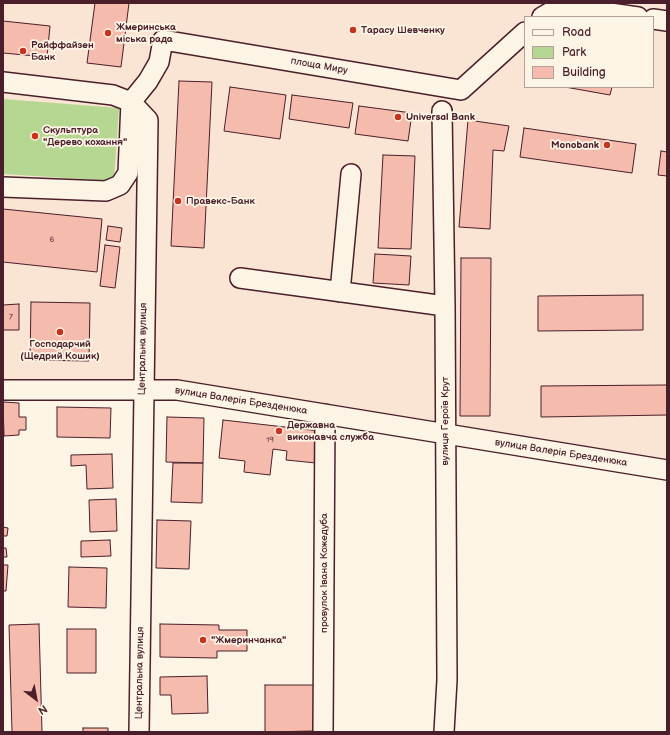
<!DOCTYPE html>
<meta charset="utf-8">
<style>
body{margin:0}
#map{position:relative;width:670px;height:735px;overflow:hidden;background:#fcf5e5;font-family:"Balsamiq Sans",sans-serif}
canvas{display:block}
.frame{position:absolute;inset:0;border:4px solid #4a1f2b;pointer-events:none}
.legend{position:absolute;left:524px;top:16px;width:130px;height:72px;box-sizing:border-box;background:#fcf5e5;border:1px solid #b59f9b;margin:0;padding:5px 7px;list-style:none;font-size:12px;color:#4a1f2b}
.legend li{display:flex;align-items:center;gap:8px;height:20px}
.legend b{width:20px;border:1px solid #b59f9b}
.north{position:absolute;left:16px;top:679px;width:40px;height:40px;-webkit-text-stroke:3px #fcf5e5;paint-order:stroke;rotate:148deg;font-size:11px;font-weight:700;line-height:16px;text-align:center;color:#4a1f2b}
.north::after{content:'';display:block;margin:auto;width:14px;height:18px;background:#4a1f2b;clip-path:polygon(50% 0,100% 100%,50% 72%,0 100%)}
</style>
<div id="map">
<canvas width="670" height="735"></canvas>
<div class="frame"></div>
<ul class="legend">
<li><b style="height:5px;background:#fcf5e5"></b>Road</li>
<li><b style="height:11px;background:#b5d792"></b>Park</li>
<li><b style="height:11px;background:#f5bcae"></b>Building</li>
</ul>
<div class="north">N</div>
</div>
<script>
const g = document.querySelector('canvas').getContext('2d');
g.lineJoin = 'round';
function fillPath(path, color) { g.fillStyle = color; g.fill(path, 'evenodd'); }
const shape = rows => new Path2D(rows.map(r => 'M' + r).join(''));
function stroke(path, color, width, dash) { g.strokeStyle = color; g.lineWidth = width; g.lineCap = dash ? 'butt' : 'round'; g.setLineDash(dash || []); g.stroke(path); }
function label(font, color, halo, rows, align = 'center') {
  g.font = font + ' "Balsamiq Sans",sans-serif'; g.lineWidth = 3.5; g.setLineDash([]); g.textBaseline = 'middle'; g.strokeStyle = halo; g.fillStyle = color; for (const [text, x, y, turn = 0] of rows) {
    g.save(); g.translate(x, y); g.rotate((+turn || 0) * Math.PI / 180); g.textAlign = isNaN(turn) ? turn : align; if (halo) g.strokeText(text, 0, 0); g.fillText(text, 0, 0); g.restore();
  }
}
fillPath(shape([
 [3,3,667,3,667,470,177,390,3,390],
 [525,17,653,17,653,87,525,87]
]), '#fae4d4');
fillPath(shape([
 [3,99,119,108,114,181,3,174]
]), '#b5d792');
const building = shape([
 [95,3,129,3,121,67,87,63,95,3],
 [3,21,50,26,47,57,3,53,3,21],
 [179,81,212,82,204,248,171,246,179,81],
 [230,87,286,95,280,139,224,131,230,87],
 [565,87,612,87,610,95,565,87],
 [292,95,353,103,349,128,289,119,292,95],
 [359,106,412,113,408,141,355,134,359,106],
 [468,120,509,126,504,151,493,150,490,229,459,227,468,120],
 [524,128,636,144,632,173,520,157,524,128],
 [661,151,667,152,667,176,658,175,661,151],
 [383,155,415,156,411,249,378,248,383,155],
 [3,209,102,219,97,272,3,262,3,209],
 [108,226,122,228,120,242,106,240,108,226],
 [105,245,120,247,115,288,100,286,105,245],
 [375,254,411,256,409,285,373,283,375,254],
 [461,258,491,258,490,416,460,416,461,258],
 [643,295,643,330,538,331,538,296,643,295],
 [31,302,90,303,89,361,30,360,31,302],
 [19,304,19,330,3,330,3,305,19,304],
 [667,385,667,415,541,417,541,386,667,385],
 [3,402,19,403,19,417,26,417,26,430,19,430,19,435,4,436,3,402],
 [57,407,111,408,110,438,57,437,57,407],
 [167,417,204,418,203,463,166,462,167,417],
 [223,420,320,431,316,463,286,460,287,451,273,449,270,475,244,472,245,461,219,458,223,420],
 [112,454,113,488,87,489,86,465,71,466,71,455,112,454],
 [173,463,203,463,202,503,171,502,173,463],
 [116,499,117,531,90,532,89,500,116,499],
 [157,520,191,521,189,569,156,568,157,520],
 [3,527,8,528,7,536,3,536,3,527],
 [110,540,111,556,81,557,81,541,110,540],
 [3,548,6,548,7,557,3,557,3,548],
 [3,565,8,565,6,591,3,591,3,565],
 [69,567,107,568,106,608,68,607,69,567],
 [39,624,42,732,12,732,9,625,39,624],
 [160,624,219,625,219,630,247,630,247,651,217,651,217,658,160,657,160,624],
 [67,629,96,629,96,673,67,673,67,629],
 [207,676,208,713,172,714,171,695,160,695,160,677,207,676],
 [265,685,314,685,314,731,265,732,265,685],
 [83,728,108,728,108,732,83,732,83,728]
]);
fillPath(building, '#f5bcae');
stroke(building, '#4a1f2b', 1);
const minor = shape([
 [542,17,561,6,638,17],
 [653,19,667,21],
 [3,82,113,95,131,102,148,120,139,732],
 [442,111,445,306,447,680,444,732],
 [3,187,106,191,120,185,128,173,131,102,148,81,159,62,163,40,461,90,525,32],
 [240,278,445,306],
 [340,292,351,174],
 [3,390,177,390,667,470],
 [323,732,325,414]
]);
stroke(minor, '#4a1f2b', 22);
stroke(minor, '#fcf5e5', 19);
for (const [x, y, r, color] of [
 [353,30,4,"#c8321e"],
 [108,33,4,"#c8321e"],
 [23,51,4,"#c8321e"],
 [398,117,4,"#c8321e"],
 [35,136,4,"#c8321e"],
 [607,145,4,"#c8321e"],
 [178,201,4,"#c8321e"],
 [60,332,4,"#c8321e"],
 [279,431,4,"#c8321e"],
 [203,640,4,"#c8321e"]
]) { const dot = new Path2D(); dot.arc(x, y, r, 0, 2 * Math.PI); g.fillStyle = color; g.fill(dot); stroke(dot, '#fcf5e5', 1.5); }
label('8px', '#75464c', null, [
 ["6",52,240],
 ["7",11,317],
 ["19",270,440]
]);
label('bold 10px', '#4a1f2b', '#fcf5e5', [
 ["Жмеринська",116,27],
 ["міська рада",116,39],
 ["Тарасу Шевченку",361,30],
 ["Райффайзен",31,45],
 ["Банк",31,57],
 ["Universal Bank",406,117],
 ["Скульптура",43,130],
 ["\"Дерево кохання\"",43,142],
 ["Monobank",599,145,"right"],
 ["Правекс-Банк",186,201],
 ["Господарчий",60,344,"center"],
 ["(Щедрий Кошик)",60,356,"center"],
 ["Державна",287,425],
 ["виконавча служба",287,437],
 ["\"Жмеринчанка\"",211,640]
], 'left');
label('10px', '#4a1f2b', '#fcf5e5', [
 ["площа Миру",319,66,10],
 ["Центральна вулиця",143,349,-89],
 ["вулиця Валерія Брезденюка",241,401,9],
 ["вулиця Героїв Крут",445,421,-90],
 ["вулиця Валерія Брезденюка",561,453,9],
 ["провулок Івана Кожедуба",324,573,-90],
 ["Центральна вулиця",140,673,-89]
]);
</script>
